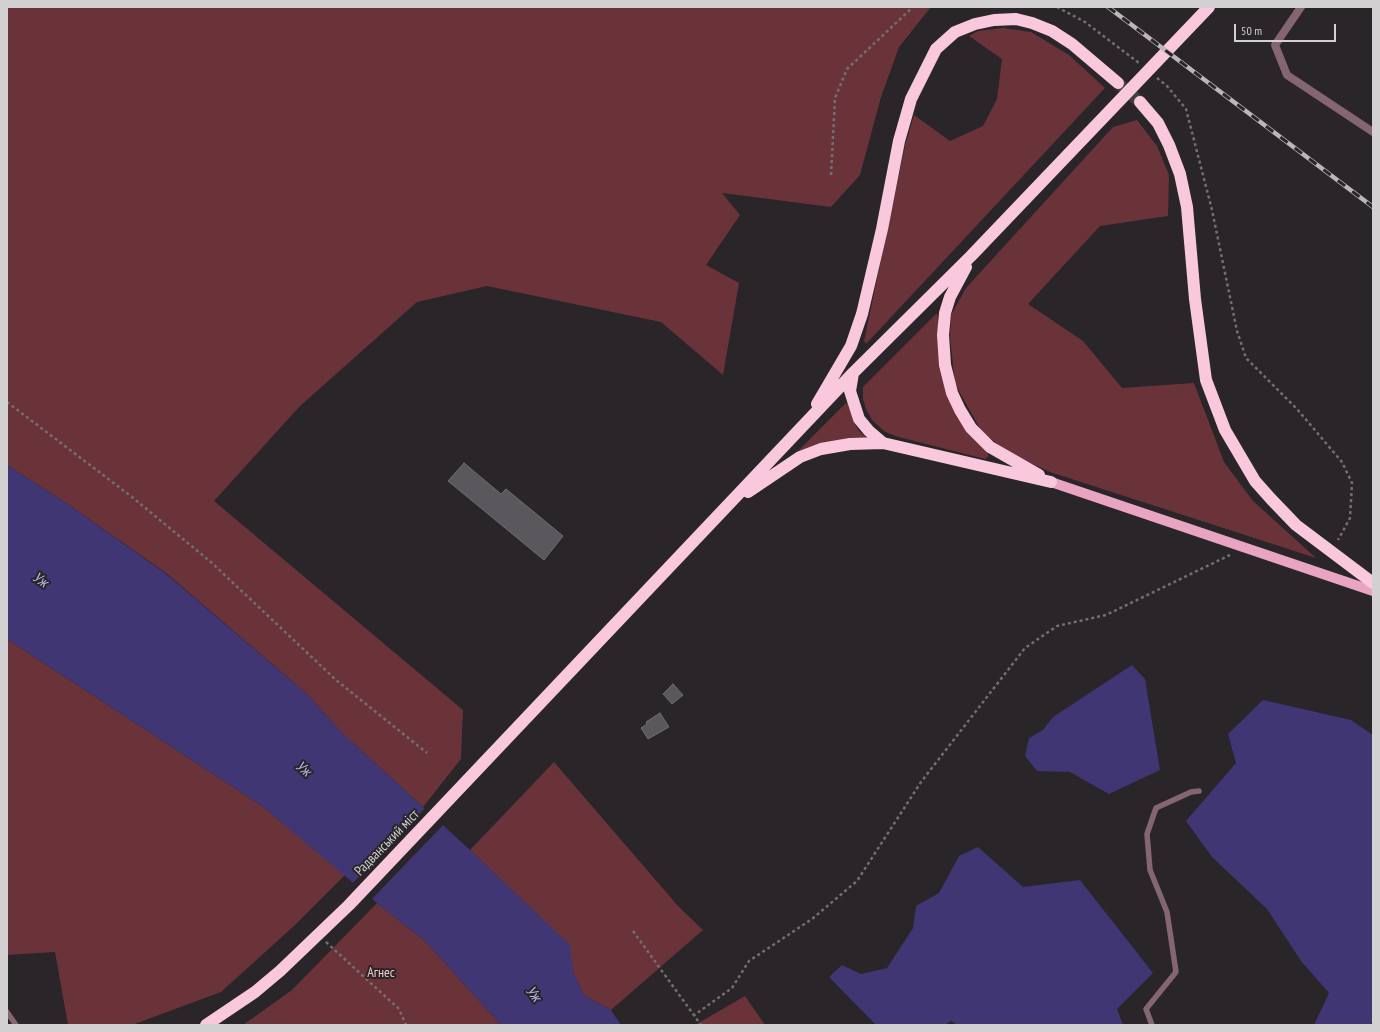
<!DOCTYPE html>
<meta charset="utf-8">
<style>
body{margin:0}
#map{position:relative;width:1380px;height:1032px;overflow:hidden;background:#292528;font-family:"PT Sans Narrow",sans-serif}
canvas{display:block}
.frame{position:absolute;inset:0;border:8px solid #d3d0d2;pointer-events:none}
.scale{position:absolute;left:1234px;top:24px;width:102px;height:18px;box-sizing:border-box;border:2px solid #d3d0d2;border-top:0;padding-left:5px;font-size:12px;line-height:14px;white-space:nowrap;color:#d3d0d2;-webkit-text-stroke:3px #292528;paint-order:stroke}
</style>
<div id="map">
<canvas width="1380" height="1032"></canvas>
<div class="frame"></div>
<div class="scale">50 m</div>
</div>
<script>
const g = document.querySelector('canvas').getContext('2d');
g.lineJoin = 'round';
function fillPath(path, color) { g.fillStyle = color; g.fill(path, 'evenodd'); }
const shape = rows => new Path2D(rows.map(r => 'M' + r).join(''));
function stroke(path, color, width, dash) { g.strokeStyle = color; g.lineWidth = width; g.lineCap = dash ? 'butt' : 'round'; g.setLineDash(dash || []); g.stroke(path); }
function label(font, color, halo, rows, align = 'center') {
  g.font = font + ' "PT Sans Narrow",sans-serif'; g.lineWidth = 4; g.setLineDash([]); g.textBaseline = 'middle'; g.strokeStyle = halo; g.fillStyle = color; for (const [text, x, y, turn = 0] of rows) {
    g.save(); g.translate(x, y); g.rotate((+turn || 0) * Math.PI / 180); g.textAlign = isNaN(turn) ? turn : align; if (halo) g.strokeText(text, 0, 0); g.fillText(text, 0, 0); g.restore();
  }
}
fillPath(shape([
 [7,7,931,7,899,47,881,97,860,175,831,207,722,193,740,215,706,265,739,283,723,375,661,322,487,286,417,302,299,407,214,501,463,710,461,759,423,807,342,733,307,694,166,573,66,503,7,465],
 [1003,28,1031,32,1069,55,1105,88,866,344,864,341,905,146,914,115,950,141,983,126,997,99,1002,59,969,36,978,31],
 [1137,120,1157,146,1169,175,1168,216,1100,226,1028,304,1083,341,1122,388,1194,383,1224,462,1253,501,1316,558,1050,472,1009,453,982,432,955,384,950,337,951,315,966,288,1113,127],
 [937,313,944,385,957,418,988,450,988,457,985,459,895,436,884,431,872,420,866,409,863,399,863,387],
 [847,402,855,424,859,431,867,438,818,445,798,451],
 [7,639,262,806,345,875,295,925,221,992,132,1025,68,1025,55,952,7,955],
 [554,762,678,906,703,930,611,1010,584,995,573,972,569,945,470,850],
 [377,903,425,941,501,1025,243,1025,292,990],
 [745,996,765,1025,695,1025]
]), '#6a3339');
fillPath(shape([
 [7,465,66,503,165,573,307,694,342,733,470,850,570,945,573,972,584,995,611,1010,621,1025,501,1025,425,941,377,903,262,806,7,639],
 [1132,665,1145,679,1160,770,1109,794,1070,772,1037,771,1025,756,1029,738,1043,730,1053,717],
 [1263,700,1351,720,1373,735,1373,1020,1370,1025,1314,1025,1329,993,1301,961,1267,909,1212,857,1186,821,1236,763,1228,734],
 [978,847,1023,887,1080,880,1153,973,1117,1009,1123,1025,957,1025,951,1021,945,1025,876,1025,829,977,842,965,861,974,887,968,913,928,916,906,939,893,959,856]
]), '#403673');
fillPath(shape([
 [426,807,444,824,371,900,352,884]
]), '#292528');
const building = shape([
 [464,463,501,494,506,489,563,536,544,560,448,481,464,463],
 [673,684,683,695,672,704,663,694,673,684],
 [660,713,669,727,648,739,641,728,647,724,646,722,660,713]
]);
fillPath(building, '#5b585d');
stroke(building, '#706d72', 1);
stroke(shape([
 [1118,83,1140,102]
]), '#423f42', 12, [12, 6]);
stroke(shape([
 [1057,7,1085,22,1139,63],
 [1157,78,1167,86,1186,109,1212,210,1237,331,1246,358,1297,409,1342,462,1352,483,1350,518,1338,540],
 [831,175,835,98,847,69,913,7],
 [7,402,132,497,212,563,336,680,427,753],
 [633,931,701,1025],
 [326,942,399,1009,406,1025],
 [693,1016,732,988,749,961,812,919,857,881,921,782,1025,648,1057,626,1106,615,1230,555]
]), '#726e71', 2.5, [3, 3]);
stroke(shape([
 [7,1012,16,1025],
 [1152,1025,1146,1009,1176,972,1167,912,1150,870,1147,834,1156,808,1191,792,1199,791]
]), '#866573', 5.5);
stroke(shape([
 [1301,7,1275,45,1287,75,1373,132]
]), '#866573', 8);
stroke(shape([
 [1051,482,1373,591]
]), '#e8a4c0', 10);
stroke(shape([
 [1140,102,1158,123,1169,145,1180,174,1187,207,1195,299,1206,380,1225,430,1255,481,1271,499,1296,525,1373,583],
 [966,267,950,297,945,313,943,335,945,365,952,393,960,410,971,428,990,447,1039,475],
 [853,373,850,391,859,419,869,431,883,443],
 [817,404,851,346,862,314,882,229,899,141,911,99,936,49,955,32,975,24,994,20,1016,19,1032,23,1052,31,1072,44,1118,83],
 [748,492,800,457,821,449,850,444,883,443,1051,482],
 [206,1025,255,992,280,971,349,905,853,373,971,256,1209,7]
]), '#fac8dc', 12);
const rail = shape([
 [1108,7,1373,207]
]);
stroke(rail, '#bab6b9', 4.5);
stroke(rail, '#292528', 3, [9]);
label('14px', '#d3d0d2', '#292528', [
 ["Радванський міст",387,843,-46]
]);
label('14px', '#f4c6c9', '#292528', [
 ["Агнес",381,973]
]);
label('italic 15px', '#bbb7ef', '#292528', [
 ["Уж",40,580,34],
 ["Уж",303,769,40],
 ["Уж",533,994,53]
]);
</script>
